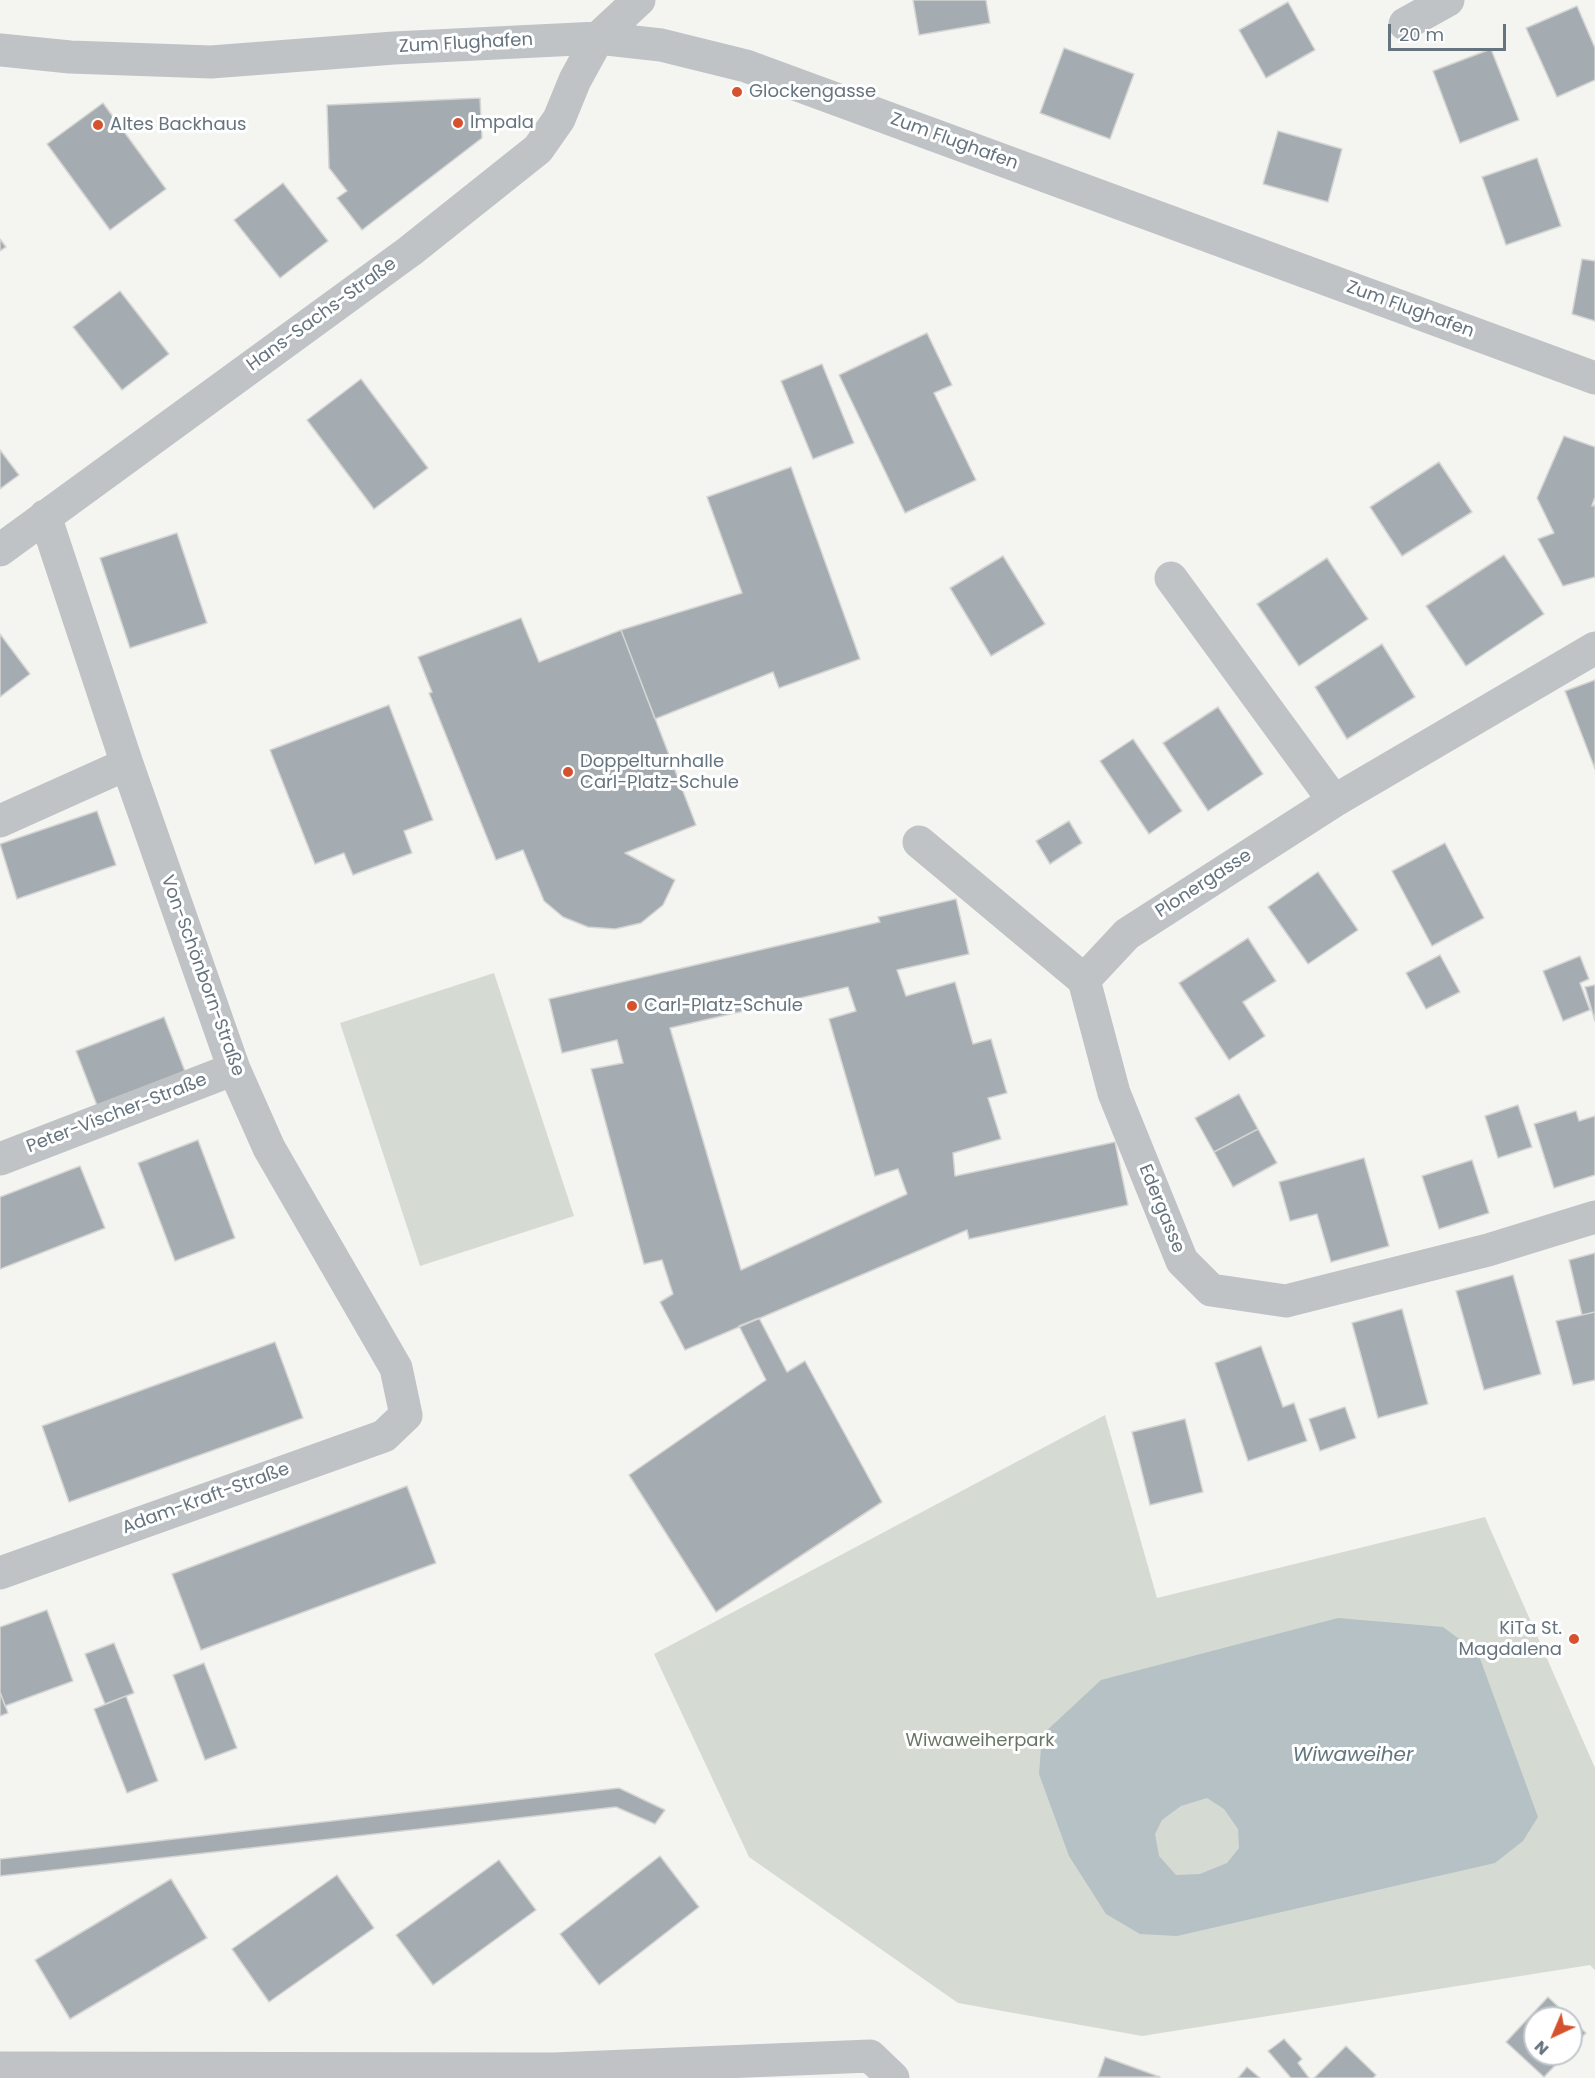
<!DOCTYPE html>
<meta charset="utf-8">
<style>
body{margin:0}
#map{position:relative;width:1595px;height:2078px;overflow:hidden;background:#f4f4f1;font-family:Poppins,sans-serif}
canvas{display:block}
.north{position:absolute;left:1523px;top:2006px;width:60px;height:60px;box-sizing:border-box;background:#fff;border:2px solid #c1c7cc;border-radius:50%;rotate:224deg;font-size:16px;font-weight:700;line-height:24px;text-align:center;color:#65747f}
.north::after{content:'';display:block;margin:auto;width:21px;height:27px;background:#d6522f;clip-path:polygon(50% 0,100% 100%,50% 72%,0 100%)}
.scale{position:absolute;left:1388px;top:24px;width:118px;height:27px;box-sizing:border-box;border:3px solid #65747f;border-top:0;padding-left:8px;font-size:18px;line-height:21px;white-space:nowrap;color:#65747f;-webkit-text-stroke:4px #fff;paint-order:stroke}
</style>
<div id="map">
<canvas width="1595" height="2078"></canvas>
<div class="north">N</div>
<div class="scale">20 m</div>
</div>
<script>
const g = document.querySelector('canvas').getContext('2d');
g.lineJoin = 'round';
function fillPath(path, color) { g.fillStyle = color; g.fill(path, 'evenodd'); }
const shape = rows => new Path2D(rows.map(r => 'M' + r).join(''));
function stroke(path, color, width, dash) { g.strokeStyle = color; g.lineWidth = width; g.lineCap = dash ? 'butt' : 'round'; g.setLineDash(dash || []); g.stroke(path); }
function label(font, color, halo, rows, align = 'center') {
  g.font = font + ' Poppins,sans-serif'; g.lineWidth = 6; g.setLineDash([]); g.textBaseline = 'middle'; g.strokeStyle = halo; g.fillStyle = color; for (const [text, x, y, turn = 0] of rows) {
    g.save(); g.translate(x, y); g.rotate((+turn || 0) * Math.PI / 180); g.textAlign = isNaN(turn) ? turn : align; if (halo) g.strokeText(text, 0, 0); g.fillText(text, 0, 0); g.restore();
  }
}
fillPath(shape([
 [494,973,574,1216,420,1266,340,1023],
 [1105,1415,1157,1598,1485,1517,1595,1768,1595,1970,1590,1965,1142,2036,958,2003,749,1857,654,1654]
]), '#d5dbd2');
fillPath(shape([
 [1338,1618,1443,1627,1478,1653,1538,1817,1523,1841,1495,1863,1177,1936,1140,1934,1106,1914,1069,1856,1039,1774,1042,1735,1101,1680],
 [1207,1798,1224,1809,1238,1829,1239,1848,1227,1863,1200,1874,1176,1875,1159,1856,1155,1834,1162,1820,1181,1806]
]), '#b6c1c5');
const building = shape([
 [913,0,986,0,990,23,919,35,913,0],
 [1288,2,1315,50,1266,78,1239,30,1288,2],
 [1577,6,1595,48,1595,80,1557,97,1526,28,1577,6],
 [1064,48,1134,74,1110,139,1040,113,1064,48],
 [1491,49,1519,120,1460,143,1433,71,1491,49],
 [480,98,482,138,362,230,337,198,347,191,329,168,327,105,480,98],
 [103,103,166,189,110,230,47,144,103,103],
 [1278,131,1342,149,1328,202,1263,184,1278,131],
 [1537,158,1561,226,1506,245,1482,177,1537,158],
 [283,183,328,241,280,278,234,220,283,183],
 [0,239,6,247,0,251,0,239],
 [1582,259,1595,261,1595,321,1572,314,1582,259],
 [120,291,169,354,122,390,73,327,120,291],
 [927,333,952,385,934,393,976,480,905,513,839,375,927,333],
 [822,364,854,443,813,459,781,381,822,364],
 [361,379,428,468,374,509,307,420,361,379],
 [1564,436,1595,447,1595,497,1592,506,1595,505,1595,577,1563,586,1538,539,1554,533,1537,498,1564,436],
 [0,450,19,475,0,489,0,450],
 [1439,462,1472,512,1402,556,1370,507,1439,462],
 [791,467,860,659,779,688,773,672,655,719,621,630,742,593,707,497,791,467],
 [177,533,207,623,130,648,100,558,177,533],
 [1504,555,1544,614,1466,666,1426,606,1504,555],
 [1003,556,1045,624,991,656,950,588,1003,556],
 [1327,558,1368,619,1299,666,1257,604,1327,558],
 [521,618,539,662,621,630,696,825,625,853,675,880,663,905,641,923,615,929,588,927,563,917,544,901,523,850,496,860,429,693,432,692,418,657,521,618],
 [0,634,30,674,0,697,0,634],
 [1382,644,1415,697,1347,739,1315,687,1382,644],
 [1595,680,1595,769,1565,691,1595,680],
 [389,705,433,820,404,831,412,853,353,875,344,853,315,864,270,750,389,705],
 [1218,707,1263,774,1208,811,1163,743,1218,707],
 [1133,739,1182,811,1149,834,1100,761,1133,739],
 [97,811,116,865,17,899,0,844,97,811],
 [1069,821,1082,843,1050,864,1036,841,1069,821],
 [1445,843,1484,918,1432,946,1392,871,1445,843],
 [1318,872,1358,930,1308,964,1268,907,1318,872],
 [956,899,969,954,897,970,906,996,955,982,973,1044,991,1039,1007,1093,988,1098,1001,1139,953,1153,955,1176,1115,1142,1128,1205,969,1239,967,1230,685,1350,660,1302,673,1294,662,1260,644,1264,591,1069,623,1063,617,1040,562,1053,549,999,880,922,878,917,956,899],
 [848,987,856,1011,829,1019,875,1176,898,1169,907,1194,741,1270,670,1028,848,987],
 [1248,938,1276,981,1243,1002,1265,1036,1229,1060,1179,983,1248,938],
 [1440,955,1460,992,1426,1009,1406,973,1440,955],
 [1580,956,1589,979,1580,983,1590,1010,1563,1021,1543,971,1580,956],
 [1595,985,1595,1021,1585,987,1595,985],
 [164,1017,186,1074,98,1108,76,1051,164,1017],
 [1239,1094,1258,1129,1214,1152,1195,1118,1239,1094],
 [1518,1105,1532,1147,1498,1158,1485,1116,1518,1105],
 [1576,1111,1579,1121,1595,1116,1595,1175,1554,1188,1534,1124,1576,1111],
 [1258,1129,1277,1163,1233,1187,1214,1152,1258,1129],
 [198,1140,235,1238,175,1261,138,1163,198,1140],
 [1364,1158,1389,1246,1331,1262,1317,1214,1290,1221,1279,1182,1364,1158],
 [1472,1160,1489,1213,1439,1229,1422,1176,1472,1160],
 [80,1166,105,1228,0,1269,0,1197,80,1166],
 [1595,1253,1595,1312,1582,1315,1569,1260,1595,1253],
 [1513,1275,1541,1374,1484,1390,1456,1291,1513,1275],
 [1402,1309,1428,1404,1378,1418,1352,1323,1402,1309],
 [1595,1312,1595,1380,1573,1385,1556,1321,1595,1312],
 [759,1318,787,1372,805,1361,882,1502,716,1612,629,1475,766,1380,739,1326,759,1318],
 [275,1342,303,1418,69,1502,42,1426,275,1342],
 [1261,1346,1283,1407,1294,1403,1307,1441,1248,1461,1215,1363,1261,1346],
 [1345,1407,1356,1438,1320,1451,1309,1419,1345,1407],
 [1185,1419,1203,1492,1150,1505,1132,1432,1185,1419],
 [407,1486,436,1563,201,1650,172,1574,407,1486],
 [47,1610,73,1681,5,1706,0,1692,0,1627,47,1610],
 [114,1643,134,1693,105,1704,85,1654,114,1643],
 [204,1663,237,1748,205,1760,173,1675,204,1663],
 [0,1692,8,1713,0,1716,0,1692],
 [126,1696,158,1781,127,1793,94,1709,126,1696],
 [619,1788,665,1810,655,1824,616,1807,0,1876,0,1859,619,1788],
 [660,1856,699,1907,599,1985,560,1934,660,1856],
 [499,1860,536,1910,433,1985,396,1935,499,1860],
 [337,1875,374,1928,269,2002,232,1949,337,1875],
 [171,1879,207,1938,70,2019,35,1960,171,1879],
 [1548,1997,1570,2018,1535,2018,1535,2054,1566,2054,1544,2077,1506,2042,1548,1997],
 [1571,2019,1586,2033,1571,2048,1571,2019],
 [1284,2039,1302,2059,1298,2063,1309,2078,1291,2078,1268,2051,1284,2039],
 [1346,2046,1376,2075,1373,2078,1314,2078,1346,2046],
 [1105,2057,1160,2077,1098,2077,1105,2057],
 [1247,2067,1260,2078,1238,2078,1247,2067]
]);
fillPath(building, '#a5acb1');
stroke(building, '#d5d5d3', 1.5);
stroke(shape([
 [1405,24,1448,0],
 [0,50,70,57,211,62,394,48,598,38,661,45,746,66,1595,378],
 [0,550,410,251,538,149,559,119,575,80,598,38,639,0],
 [1171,578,1334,801],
 [0,821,127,764],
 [919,842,1084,980,1114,1093,1182,1261,1211,1290,1286,1301,1488,1250,1595,1217],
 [1084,980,1127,934,1334,801,1595,648],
 [0,1159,234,1069],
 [0,1573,384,1436,406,1415,396,1368,269,1148,234,1069,127,764,45,516],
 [0,2068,554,2069,870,2056,893,2078]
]), '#bfc3c6', 33);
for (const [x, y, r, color] of [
 [737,92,6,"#d6522f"],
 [458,123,6,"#d6522f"],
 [98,125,6,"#d6522f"],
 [568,772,6,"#d6522f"],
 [632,1006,6,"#d6522f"],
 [1574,1639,6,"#d6522f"]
]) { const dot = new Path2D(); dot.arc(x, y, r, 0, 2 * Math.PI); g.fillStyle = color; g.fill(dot); stroke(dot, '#fff', 2); }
label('18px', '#65747f', '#fff', [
 ["Zum Flughafen",466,44,-3],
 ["Zum Flughafen",954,142,20],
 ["Zum Flughafen",1410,310,20],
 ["Hans-Sachs-Straße",322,315,-36],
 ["Plonergasse",1204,884,-33],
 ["Von-Schönborn-Straße",202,976,70],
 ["Peter-Vischer-Straße",117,1114,-21],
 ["Edergasse",1161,1209,68],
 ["Adam-Kraft-Straße",206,1499,-20]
]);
label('18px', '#65747f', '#fff', [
 ["Glockengasse",749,92],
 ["Impala",470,123],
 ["Altes Backhaus",110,125],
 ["Doppelturnhalle",580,762],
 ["Carl-Platz-Schule",580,783],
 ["Carl-Platz-Schule",644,1006],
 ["KiTa St.",1562,1629,"right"],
 ["Magdalena",1562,1650,"right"]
], 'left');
label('18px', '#687764', '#fff', [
 ["Wiwaweiherpark",980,1741]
]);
label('italic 20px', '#61767d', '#fff', [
 ["Wiwaweiher",1353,1756]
]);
</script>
